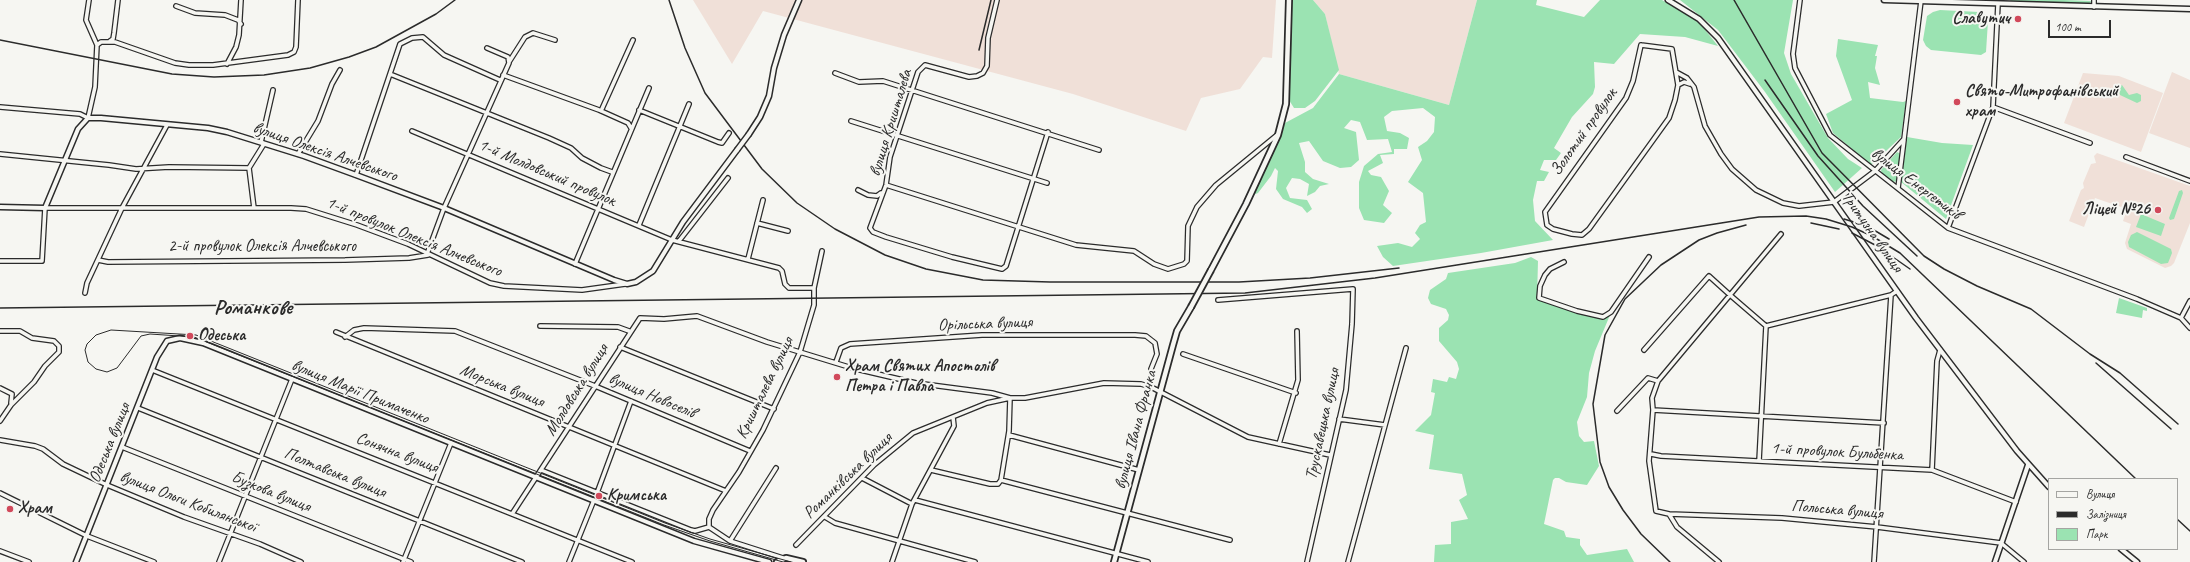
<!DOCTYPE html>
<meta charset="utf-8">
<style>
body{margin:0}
#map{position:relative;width:2190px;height:562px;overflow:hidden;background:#f6f6f2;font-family:Caveat,sans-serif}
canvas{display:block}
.legend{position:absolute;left:2048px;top:478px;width:130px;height:72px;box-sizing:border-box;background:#f6f6f2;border:1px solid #a5a5a2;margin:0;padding:5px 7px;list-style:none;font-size:12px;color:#2b2b2b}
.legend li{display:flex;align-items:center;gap:8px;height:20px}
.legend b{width:20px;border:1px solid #a5a5a2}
.scale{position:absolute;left:2048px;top:20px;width:63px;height:18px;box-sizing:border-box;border:2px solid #2b2b2b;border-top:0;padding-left:5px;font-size:12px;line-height:14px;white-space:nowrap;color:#2b2b2b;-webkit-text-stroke:3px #f6f6f2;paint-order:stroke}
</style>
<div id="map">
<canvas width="2190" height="562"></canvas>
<ul class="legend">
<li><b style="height:5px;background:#f6f6f2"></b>Вулиця</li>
<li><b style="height:5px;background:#2b2b2b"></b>Залізниця</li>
<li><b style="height:11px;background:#9be3b2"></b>Парк</li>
</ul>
<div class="scale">100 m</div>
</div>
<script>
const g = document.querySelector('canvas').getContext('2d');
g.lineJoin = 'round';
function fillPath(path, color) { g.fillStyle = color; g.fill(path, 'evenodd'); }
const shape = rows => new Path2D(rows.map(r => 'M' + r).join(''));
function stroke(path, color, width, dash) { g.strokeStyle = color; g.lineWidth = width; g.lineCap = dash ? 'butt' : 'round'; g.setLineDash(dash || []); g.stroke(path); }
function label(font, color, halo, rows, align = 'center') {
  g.font = font + ' Caveat,sans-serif'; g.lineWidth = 4; g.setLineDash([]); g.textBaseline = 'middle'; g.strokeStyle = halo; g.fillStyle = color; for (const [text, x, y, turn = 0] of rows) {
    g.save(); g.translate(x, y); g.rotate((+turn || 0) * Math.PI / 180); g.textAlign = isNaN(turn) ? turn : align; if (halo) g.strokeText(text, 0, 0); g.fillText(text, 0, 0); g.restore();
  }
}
fillPath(shape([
 [693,0,1276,0,1272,58,1263,57,1240,89,1201,98,1186,131,1073,94,763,11,732,64],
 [1313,0,1477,0,1449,105,1339,74,1325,14],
 [2172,72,2190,80,2190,148,2149,133],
 [2083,73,2119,76,2163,93,2141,152,2064,123],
 [2097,153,2190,186,2190,223,2174,263,2171,266,2165,268,2127,249,2125,243,2131,224,2123,221,2127,209,2095,198,2084,227,2069,221,2081,190,2084,188,2083,183,2091,164,2096,163,2094,156]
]), '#f0e0d8');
fillPath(shape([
 [1291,0,1313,0,1325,14,1339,70,1315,101,1305,108,1294,108,1289,100],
 [1477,0,1537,0,1536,5,1584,17,1600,0,1662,0,1699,22,1718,46,1685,37,1640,34,1614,64,1594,62,1595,87,1593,94,1572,117,1554,148,1561,153,1556,160,1544,160,1540,170,1549,172,1544,181,1537,181,1533,200,1535,221,1553,240,1481,253,1393,266,1383,257,1377,246,1398,243,1412,247,1420,239,1415,233,1420,225,1426,222,1423,193,1408,182,1422,160,1418,147,1427,141,1434,132,1435,117,1423,108,1392,111,1384,117,1387,131,1400,133,1409,138,1407,149,1394,149,1394,154,1380,155,1383,163,1368,171,1371,175,1381,177,1389,191,1383,205,1392,213,1384,223,1364,220,1359,208,1359,182,1364,166,1378,154,1392,152,1388,139,1367,140,1360,122,1351,120,1344,128,1356,132,1359,160,1351,167,1340,168,1323,161,1309,141,1299,143,1305,162,1305,172,1313,179,1329,184,1320,186,1315,192,1307,196,1309,184,1300,179,1292,178,1286,188,1290,198,1307,200,1312,209,1307,213,1302,207,1283,199,1276,189,1278,171,1275,168,1271,176,1258,193,1253,195,1285,123,1313,108,1339,74,1449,105],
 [1680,0,1793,0,1784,53,1791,74,1828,138,1848,159,1862,168,1835,192,1765,92,1718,30],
 [2010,0,2064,0,2092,1,2088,4,2012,2],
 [1940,10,1979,12,1986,15,1988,21,1986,52,1981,55,1931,50,1926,46,1923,40,1927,16,1933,12],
 [1838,39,1878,45,1875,56,1877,56,1875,68,1880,85,1868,82,1870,98,1903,102,1906,101,1901,137,1871,165,1833,133,1826,114,1852,100,1836,56],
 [2122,85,2129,95,2137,93,2141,95,2141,101,2137,103,2120,95,2118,88],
 [1907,137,1942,143,1973,145,1946,219,1901,182],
 [1897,152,1901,154,1898,176,1897,181,1893,182,1882,175,1881,170],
 [2182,190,2183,193,2174,219,2170,220,2169,218,2179,191],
 [2141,214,2165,224,2161,236,2136,227],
 [2137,232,2171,249,2172,253,2168,263,2161,264,2129,247,2128,242,2131,235],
 [1531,257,1538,261,1537,299,1580,313,1604,318,1610,315,1595,351,1589,373,1587,397,1577,422,1579,436,1584,442,1594,441,1599,466,1587,485,1566,482,1559,478,1555,478,1553,480,1544,524,1564,531,1566,537,1580,539,1580,545,1587,555,1627,549,1634,562,1434,562,1435,545,1451,544,1451,522,1468,519,1459,500,1467,495,1462,474,1429,469,1434,435,1415,431,1431,415,1435,393,1431,392,1433,379,1447,382,1449,377,1456,379,1459,369,1457,362,1439,341,1439,328,1448,320,1449,315,1446,309,1431,304,1428,298,1430,290,1446,279,1448,273,1515,263],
 [2119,298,2147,308,2147,311,2143,310,2142,318,2116,313]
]), '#9be3b2');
const minor = shape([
 [89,0,86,20,97,45],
 [997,0,988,38,987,66,983,73,977,76,969,77,925,65,918,72,890,157,886,185,870,228,873,232,886,237,952,257,1002,269,1006,266,1048,132],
 [1800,0,1793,54,1795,68,1830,135,1948,228,2137,299,2181,318,2190,328],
 [176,6,195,13,225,15,238,20,241,24],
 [2094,7,2094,0],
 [110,41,113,39,114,33,118,0],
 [1641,45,1672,49,1678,85,1675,100,1669,118,1589,229,1582,235,1572,234,1553,229,1547,225,1545,212,1626,98,1633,81,1641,45],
 [509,62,525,37,533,33,555,40],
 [227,64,236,47,239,35,241,0],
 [1676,72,1687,78,1694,87,1705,126,1721,154,1732,169,1756,190,1783,203,1799,206,1834,202,1875,171,1904,139,1921,1],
 [835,73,859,82,883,81,1099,150],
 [390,74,549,138,571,148,582,158,601,168,612,172],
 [503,75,599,110,628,123,631,128],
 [1678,85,1684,82,1690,84],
 [0,107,80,114,88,118,95,87,97,45,101,42,115,42,175,63,189,65,213,65,288,55,294,52,296,47,298,0],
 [1993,107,2090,143],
 [639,110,718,142,722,143,729,133],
 [601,111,633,40],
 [851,121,1047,183],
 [412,131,672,240,779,268,782,271,785,284,789,288,814,288],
 [0,154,109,165,136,169,169,167,249,168],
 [298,154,318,121,332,84,340,70],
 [2126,157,2190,181],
 [356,175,400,44,412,38,423,37,444,55,500,80],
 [886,185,1076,245,1134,251,1154,264,1168,269,1184,264,1187,261,1188,226,1197,207,1216,185,1277,135],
 [1898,188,1904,140],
 [858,190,868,195,877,196,881,193],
 [254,208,249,168,264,144,261,142,262,138,273,90],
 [757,223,788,231],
 [639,225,689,104],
 [1948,228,1993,107,1998,4],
 [679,241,728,178],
 [427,254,444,208,509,63,508,57,487,48],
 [748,259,763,200],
 [98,260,108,262,345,260,409,258,428,255],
 [0,261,42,261,45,208,291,208,306,209,357,225,408,244,490,283,504,286,582,290,625,284],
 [1564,262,1550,269,1545,275,1540,286,1539,298,1577,311,1603,317,1611,312,1649,257],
 [575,264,649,88],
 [85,293,87,283,122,208,167,125],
 [1218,300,1353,289,1352,324,1346,390,1307,562],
 [2181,318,2190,301],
 [540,326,618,327,629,331],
 [0,331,20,331,32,338,54,341,59,346,59,352,45,366,34,382,11,405,0,421],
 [336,332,726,491],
 [345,337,354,330,364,328,455,331,595,386,750,451],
 [620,347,774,409],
 [1644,350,1709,276,1730,295,1781,234],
 [1183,354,1296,393],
 [836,362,841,348,850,344,982,335,1135,335,1146,336,1155,343,1157,354,1151,369,1151,387],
 [152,370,632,562],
 [0,388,12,394,11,403],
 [138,408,522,562],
 [1653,410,1884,423],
 [1617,411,1648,378,1658,381],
 [1339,419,1385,425],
 [1009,435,1139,470],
 [0,440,35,446,43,449,63,464,107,485,184,517,260,544,301,562],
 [1279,444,1298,380,1297,331],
 [122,447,411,562],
 [1651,454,1661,456,1932,470,2016,502],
 [1759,461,1766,326],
 [541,470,691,530,695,531,709,527],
 [931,470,990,484,998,484,1001,480,1230,540],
 [1932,470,1937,361,1940,350],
 [862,478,912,504],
 [1001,480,1009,431,1010,398],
 [0,493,87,536,154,562],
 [597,493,631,401],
 [915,500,1148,562],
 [512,514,640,318,664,319,697,316,767,342,852,368,916,383,992,393,1010,398],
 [1669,514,1782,518,1877,527,2001,543,2024,562],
 [825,517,835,523,975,562],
 [709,527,709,519,713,510,739,472,763,430,800,352,814,305,814,288,822,251],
 [709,527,730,541,783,558],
 [730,541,776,468],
 [796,545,874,465,913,433,987,403,1010,398,1025,398,1104,383,1141,384,1151,387,1248,437,1330,455],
 [0,551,29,562],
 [219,562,292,379],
 [403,562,451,443],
 [569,562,594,500],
 [892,562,912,504,954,426,953,417],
 [1348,562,1406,348],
 [1719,562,1677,527,1669,514,1656,511,1649,461,1653,410,1652,398,1658,381,1730,295,1766,326,1891,295,1897,291],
 [1874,562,1891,295]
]);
const tertiary = shape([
 [1668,0,1699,19,1718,38,1916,318,2017,451,2049,487],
 [1884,0,2190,9],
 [749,134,760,117,769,96,774,68,784,35,799,0],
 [0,207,45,208,78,129,88,118,101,118,208,128,227,132,304,156,356,175,444,208,614,280,627,284,636,282,653,271,683,222,737,150],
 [2121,549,2137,562],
 [76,562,157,357,167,341,180,338,203,343,694,541,769,562],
 [1995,562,2028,465]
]);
const secondary = shape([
 [1211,270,1246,204,1278,135,1286,104,1289,0],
 [777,562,786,558,803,562],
 [1114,562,1173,345,1177,331,1191,307]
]);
stroke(minor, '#2b2b2b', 6);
stroke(tertiary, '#2b2b2b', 7);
stroke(secondary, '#2b2b2b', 8);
stroke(minor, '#f6f6f2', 3.5);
stroke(tertiary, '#f6f6f2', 4);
stroke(secondary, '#f6f6f2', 4.5);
stroke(shape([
 [783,562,710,541,664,525,194,337,150,334,141,336,117,368,107,372,96,369,88,362,85,350,87,344,96,335,111,330,196,335,665,523,710,539,791,562]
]), '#2b2b2b', 1);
stroke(shape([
 [669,0,685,48,705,93,762,169,797,203,835,229,885,255,926,269,983,280,1050,282,1239,282,1310,278,1399,268],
 [1734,0,1822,153,1924,256,1944,269,1977,286,2031,309,2090,354,2120,373,2178,424],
 [0,40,172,74,214,77,264,75,310,68,349,57,376,47,436,14,455,0],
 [979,50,991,0],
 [1765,80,1818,156,1863,206,1917,256],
 [1844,219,1867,226,1889,239],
 [1811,223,1839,229],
 [1852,233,1877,246,1910,269],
 [0,308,1245,293,1375,278,1759,217,1806,216,1826,219,1852,227,1872,236,1900,253,2136,479],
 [2096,363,2171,429],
 [2177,519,2190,531],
 [1670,562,1641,534,1623,510,1609,487,1600,462,1593,404,1605,335,1625,299,1661,265,1699,240,1717,233,1746,225]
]), '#2b2b2b', 1.5);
const tertiaryBridge = shape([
 [737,150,749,134]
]);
const secondaryBridge = shape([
 [1191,307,1211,270]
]);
stroke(tertiaryBridge, '#2b2b2b', 7, []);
stroke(secondaryBridge, '#2b2b2b', 8, []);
stroke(tertiaryBridge, '#f6f6f2', 4);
stroke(secondaryBridge, '#f6f6f2', 4.5);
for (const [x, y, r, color] of [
 [2018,19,4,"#d1495b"],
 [1957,102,4,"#d1495b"],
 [2158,210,4,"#d1495b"],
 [190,336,4,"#d1495b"],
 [837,377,4,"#d1495b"],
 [599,496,4,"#d1495b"],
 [10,509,4,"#d1495b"]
]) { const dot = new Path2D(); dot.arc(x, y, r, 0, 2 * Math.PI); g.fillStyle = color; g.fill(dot); stroke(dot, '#f6f6f2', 1.5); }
label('bold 17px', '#2b2b2b', '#f6f6f2', [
 ["Славутич",2010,19,"right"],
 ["Свято-Митрофанівський",1965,92],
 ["храм",1965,112],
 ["Ліцей №26",2150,210,"right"],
 ["Одеська",198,336],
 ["Храм Святих Апостолів",845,367],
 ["Петра і Павла",845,387],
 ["Кримська",607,496],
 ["Храм",18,509]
], 'left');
label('17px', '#2b2b2b', '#f6f6f2', [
 ["вулиця Кришталева",891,123,-73],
 ["Золотий провулок",1584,132,-55],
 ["вулиця Олексія Алчевського",325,152,19],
 ["1-й Молдовський провулок",547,173,23],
 ["вулиця Енергетиків",1916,184,37],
 ["Тритузна вулиця",1872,232,55],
 ["1-й провулок Олексія Алчевського",414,237,22],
 ["2-й провулок Олексія Алчевського",262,247],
 ["Орільська вулиця",985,324,-2],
 ["Морська вулиця",502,386,22],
 ["Кришталева вулиця",765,388,-64],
 ["Молдовська вулиця",577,390,-58],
 ["вулиця Марії Примаченко",360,392,22],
 ["вулиця Новоселів",652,396,23],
 ["Трускавецька вулиця",1323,424,-78],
 ["вулиця Івана Франка",1136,430,-75],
 ["Одеська вулиця",110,443,-68],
 ["1-й провулок Бульбенка",1837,452,3],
 ["Сонячна вулиця",397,453,21],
 ["Полтавська вулиця",335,473,22],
 ["Романківська вулиця",848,476,-44],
 ["Бузкова вулиця",271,492,22],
 ["вулиця Ольги Кобилянської",188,502,21],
 ["Польська вулиця",1837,510,5]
]);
label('bold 21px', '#2b2b2b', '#f6f6f2', [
 ["Романкове",253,308]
]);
</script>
